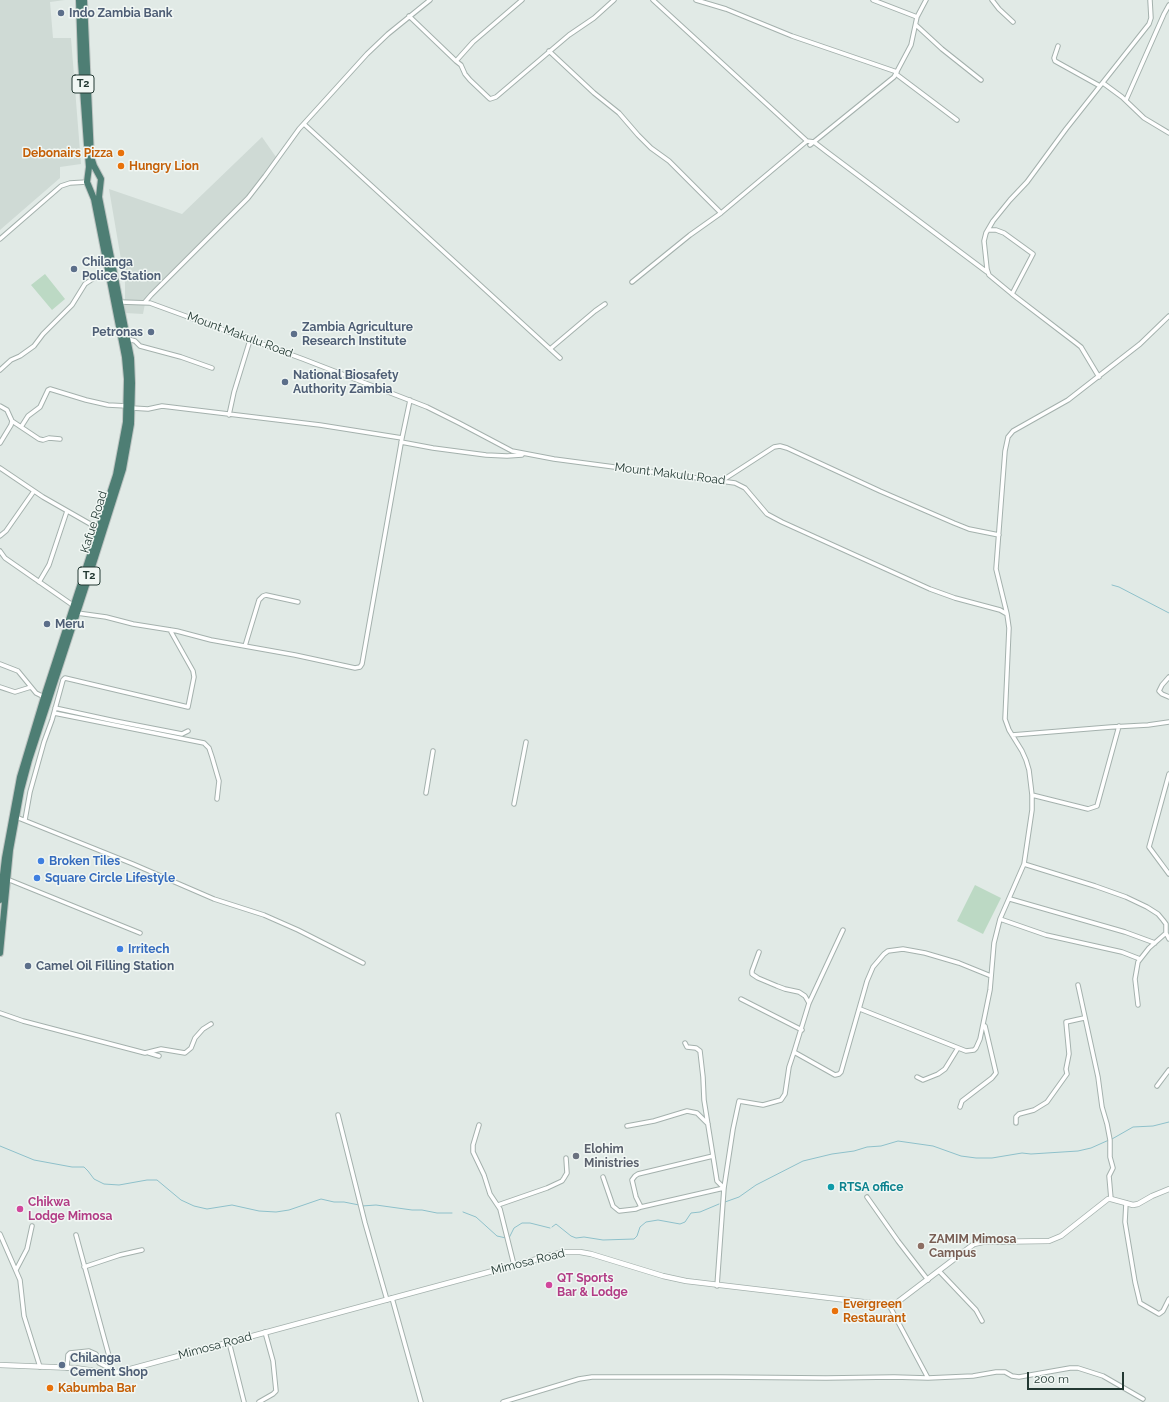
<!DOCTYPE html>
<style>
body{margin:0}
#map{position:relative;width:1169px;height:1402px;overflow:hidden;background:#e1eae6;font-family:Raleway,sans-serif}
canvas{display:block}
.scale{position:absolute;left:1027px;top:1372px;width:97px;height:18px;box-sizing:border-box;border:2px solid #233933;border-top:0;padding-left:5px;font-size:12px;line-height:14px;white-space:nowrap;color:#233933;-webkit-text-stroke:3px #f1f7f4;paint-order:stroke}
</style>
<div id="map">
<canvas width="1169" height="1402"></canvas>
<div class="scale">200 m</div>
</div>
<script>
const g = document.querySelector('canvas').getContext('2d');
g.lineJoin = 'round';
function fillPath(path, color) { g.fillStyle = color; g.fill(path, 'evenodd'); }
const shape = rows => new Path2D(rows.map(r => 'M' + r).join(''));
function stroke(path, color, width, dash) { g.strokeStyle = color; g.lineWidth = width; g.lineCap = dash ? 'butt' : 'round'; g.setLineDash(dash || []); g.stroke(path); }
function label(font, color, halo, rows, align = 'center') {
  g.font = font + ' Raleway,sans-serif'; g.lineWidth = 3; g.setLineDash([]); g.textBaseline = 'middle'; g.strokeStyle = halo; g.fillStyle = color; for (const [text, x, y, turn = 0] of rows) {
    g.save(); g.translate(x, y); g.rotate((+turn || 0) * Math.PI / 180); g.textAlign = isNaN(turn) ? turn : align; if (halo) g.strokeText(text, 0, 0); g.fillText(text, 0, 0); g.restore();
  }
}
fillPath(shape([
 [0,0,65,0,50,2,53,38,71,38,81,164,60,167,60,178,0,230],
 [262,137,276,157,246,197,146,298,143,314,125,313,125,283,109,189,182,214]
]), '#cfdad5');
fillPath(shape([
 [45,274,65,299,52,310,31,285],
 [975,885,1001,898,983,934,957,921]
]), '#bcd9c4');
stroke(shape([
 [1112,585,1119,587,1169,613],
 [1112,1139,1133,1127,1153,1126,1169,1122],
 [0,1146,34,1160,72,1167,84,1167,88,1171,94,1179,104,1184,119,1185,147,1180,157,1180,181,1200,194,1206,207,1209,232,1205,259,1211,276,1212,289,1210,321,1199,334,1202,344,1202,359,1205],
 [725,1202,739,1197,756,1185,803,1161,832,1154,854,1151,867,1147,881,1146,898,1141,933,1146,961,1156,976,1158,992,1158,1022,1153,1031,1154,1078,1151,1091,1148,1109,1140],
 [362,1206,376,1205,412,1210,422,1210,437,1213,452,1213],
 [463,1212,476,1217,497,1236,506,1238],
 [552,1227,556,1224,571,1236,576,1238,584,1237,603,1240,634,1239,637,1236,640,1227,646,1222,658,1220,680,1224,685,1222,691,1213,700,1212,719,1204],
 [509,1238,514,1228,522,1223,530,1223,550,1228]
]), '#8ec0ca', 1);
const minor = shape([
 [653,0,807,141],
 [696,0,726,9,792,36,897,72],
 [873,0,917,17],
 [992,0,999,9,1013,22],
 [409,16,456,61,461,65,465,74,470,80,490,99,496,97,569,35,594,18,614,0],
 [916,25,942,49,981,80],
 [1058,46,1054,58,1055,61,1100,86],
 [549,51,594,93,619,113,638,135,651,148,669,161,721,213],
 [456,61,473,42,522,0],
 [896,74,957,120],
 [1103,83,1122,97,1144,118,1169,133],
 [1126,100,1164,14,1169,5],
 [304,124,560,358],
 [810,145,894,77,911,45,917,17,926,0],
 [988,230,996,230,1004,233,1033,254,1012,294],
 [0,239,61,186,70,183,87,182],
 [632,282,690,235,721,213,807,141,814,142,827,152,987,272],
 [120,302,150,303,303,359,427,407,459,423,512,451,554,459,735,483,745,488,767,514,782,522,930,589,955,598,1000,610,1007,614,1009,628,1005,719,1009,730,1022,751,1026,760,1029,770,1032,795,1032,810,1024,864,1000,919,994,943,990,990,980,1039,976,1048,974,1050,966,1051,860,1009],
 [145,302,151,295,248,198,265,176,299,129,367,54,388,34,430,0],
 [128,339,135,341,140,346,181,357,212,368],
 [550,349,595,311,605,304],
 [0,370,11,360,20,356,34,346,43,334,72,305,85,284,94,278,109,274],
 [1099,377,1081,347,1076,343,1012,294,989,275,987,269,984,241,986,233,993,221,1010,200,1027,182,1066,129,1149,24,1151,18,1150,0],
 [0,406,7,410,12,421,11,425,0,443],
 [132,408,148,409,162,406,320,425,402,438],
 [229,415,234,392,250,340],
 [12,421,39,439,43,440,49,438,60,439],
 [21,427,28,416,40,407,48,390,50,389,86,400,108,405,127,406],
 [401,442,433,448,486,455,507,456,522,455],
 [0,468,43,497,99,529],
 [723,480,774,447,780,446,787,448,880,491,954,523,969,529,999,535],
 [0,536,6,531,34,491],
 [0,551,5,558,74,606],
 [39,582,49,565,67,511],
 [77,613,106,617,133,624,177,631,211,640,295,655,355,668,360,667,362,664,402,438,410,400],
 [1007,614,996,569,1005,451,1008,437,1013,431,1068,400,1140,344,1169,316],
 [245,646,259,600,263,596,266,595,298,602],
 [0,664,18,671,36,693,44,697],
 [1169,677,1162,685,1159,691,1162,694,1169,697],
 [0,687,15,692,31,687],
 [55,708,115,721,182,734,188,731],
 [54,713,204,743,209,748,212,757,219,781,217,799],
 [1012,735,1111,727,1148,725,1169,722],
 [1169,774,1149,847,1169,874],
 [426,793,433,751],
 [1032,795,1088,809,1097,806,1119,726],
 [514,804,526,742],
 [16,817,133,864,214,899,264,915,298,930,363,963],
 [25,820,30,792,44,742,52,720,63,680,65,678,188,707,194,677,193,671,170,630],
 [1024,864,1095,886,1126,897,1147,907,1158,914,1163,920,1166,924,1166,933,1169,939],
 [7,879,140,933],
 [1010,899,1125,932,1155,943],
 [1000,919,1046,935,1122,952,1140,959],
 [843,930,809,1003,794,1052,835,1075,839,1074,841,1072,867,981,873,967,884,954,888,951,903,949,925,953,959,963,991,976],
 [759,952,752,971,752,974,758,978,777,986,785,989,799,992,805,996,809,1003],
 [1078,985,1098,1077,1102,1107,1107,1124,1110,1140,1110,1157,1113,1168,1109,1176,1111,1199],
 [741,999,802,1030],
 [1138,1005,1135,979,1138,962,1149,948,1166,933],
 [0,1013,23,1021,145,1053,161,1049,185,1053,191,1048,195,1038,203,1029,211,1024],
 [685,1043,687,1047,696,1048,700,1051,703,1077,704,1100,713,1156,717,1181,724,1188],
 [149,1053,159,1056],
 [917,1077,923,1080,938,1074,945,1069,958,1048],
 [1157,1086,1169,1070],
 [960,1107,962,1101,992,1078,996,1073,985,1026],
 [338,1115,365,1223,387,1300],
 [1016,1123,1016,1117,1019,1114,1034,1110,1047,1102,1067,1074,1066,1069,1069,1054,1066,1022,1084,1018],
 [479,1125,473,1145,473,1152,484,1175,490,1194,500,1209,514,1265],
 [627,1126,654,1121,687,1111,697,1113,708,1124],
 [603,1177,613,1206,619,1211,636,1209,641,1207,724,1188],
 [867,1197,898,1241,928,1280],
 [1126,1203,1125,1222,1135,1282,1140,1303,1159,1314,1163,1311,1169,1299],
 [498,1205,547,1188,562,1181,564,1178,567,1173,566,1158],
 [641,1207,636,1197,632,1180,635,1176,638,1174,713,1156],
 [0,1234,20,1280,24,1316,40,1367],
 [76,1235,109,1356,109,1373],
 [84,1267,120,1255,142,1250],
 [16,1270,27,1249,32,1226],
 [939,1271,976,1310,982,1321],
 [717,1286,724,1188,733,1129,739,1101,763,1105,781,1100,785,1094,789,1067,794,1052],
 [392,1298,421,1402],
 [229,1342,244,1402],
 [67,1368,68,1355,70,1353,89,1351,96,1354,99,1363,109,1368],
 [928,1378,973,1376,996,1372,1005,1372,1012,1376,1019,1377,1070,1368,1078,1368,1103,1376,1143,1399],
 [259,1402,273,1394,276,1391,273,1361,265,1332],
 [503,1402,579,1379,592,1377,721,1377,826,1378,894,1377,928,1378,889,1305]
]);
const tertiary = shape([
 [0,1365,75,1368,109,1373,123,1371,563,1252,580,1252,591,1254,663,1276,686,1281,889,1305,895,1304,974,1244,983,1242,1049,1241,1061,1236,1108,1199,1111,1199,1133,1205,1138,1204,1152,1196,1169,1189]
]);
const trunk = shape([
 [79,0,81,61,87,145],
 [0,900,5,858,20,777,44,697,116,475,126,422,127,379,125,357,94,199,87,182,89,167,88,155],
 [0,953,10,850,21,790,29,760,92,567,123,469,131,424,132,383,131,358,99,197,101,179,94,166,91,157,84,0]
]);
stroke(minor, '#a4b1ad', 5.5);
stroke(tertiary, '#a4b1ad', 6);
stroke(trunk, '#bdc4c2', 8);
stroke(minor, '#fff', 3.5);
stroke(tertiary, '#fff', 4.5);
stroke(trunk, '#4e7e74', 6);
for (const [x, y, r, color] of [
 [61,13,4,"#5c6f8a"],
 [121,153,4,"#e8710a"],
 [121,166,4,"#e8710a"],
 [74,269,4,"#5c6f8a"],
 [151,332,4,"#5c6f8a"],
 [294,334,4,"#5c6f8a"],
 [285,382,4,"#5c6f8a"],
 [47,624,4,"#5c6f8a"],
 [41,861,4,"#3f7fe0"],
 [37,878,4,"#3f7fe0"],
 [120,949,4,"#3f7fe0"],
 [28,966,4,"#5c6f8a"],
 [576,1156,4,"#6b7280"],
 [831,1187,4,"#0f9aa8"],
 [20,1209,4,"#d1479c"],
 [921,1246,4,"#8d6e63"],
 [549,1285,4,"#d1479c"],
 [835,1311,4,"#e8710a"],
 [62,1365,4,"#5c6f8a"],
 [50,1388,4,"#e8710a"]
]) { const dot = new Path2D(); dot.arc(x, y, r, 0, 2 * Math.PI); g.fillStyle = color; g.fill(dot); stroke(dot, '#f1f7f4', 1.5); }
for (const [x, y, w] of [
 [83,84,22],
 [89,576,22]
]) { const box = new Path2D(); box.roundRect(x - w / 2, y - 9, w, 18, 3); g.fillStyle = '#f1f7f4'; g.fill(box); stroke(box, '#233933', 1); }
label('bold 11px', '#233933', null, [
 ["T2",83,84],
 ["T2",89,576]
]);
label('bold 12px', '#4e5e75', '#f1f7f4', [
 ["Indo Zambia Bank",69,13],
 ["Chilanga",82,262],
 ["Police Station",82,276],
 ["Zambia Agriculture",302,327],
 ["Research Institute",302,341],
 ["Petronas",143,332,"right"],
 ["National Biosafety",293,375],
 ["Authority Zambia",293,389],
 ["Meru",55,624],
 ["Camel Oil Filling Station",36,966],
 ["Chilanga",70,1358],
 ["Cement Shop",70,1372]
], 'left');
label('bold 12px', '#c56008', '#f1f7f4', [
 ["Debonairs Pizza",113,153,"right"],
 ["Hungry Lion",129,166],
 ["Evergreen",843,1304],
 ["Restaurant",843,1318],
 ["Kabumba Bar",58,1388]
], 'left');
label('12px', '#233933', '#f1f7f4', [
 ["Mount Makulu Road",240,335,20],
 ["Mount Makulu Road",670,474,7],
 ["Kafue Road",94,522,-73],
 ["Mimosa Road",528,1262,-14],
 ["Mimosa Road",215,1346,-15]
]);
label('bold 12px', '#366cbe', '#f1f7f4', [
 ["Broken Tiles",49,861],
 ["Square Circle Lifestyle",45,878],
 ["Irritech",128,949]
], 'left');
label('bold 12px', '#5b616d', '#f1f7f4', [
 ["Elohim",584,1149],
 ["Ministries",584,1163]
], 'left');
label('bold 12px', '#0d838f', '#f1f7f4', [
 ["RTSA office",839,1187]
], 'left');
label('bold 12px', '#b23c85', '#f1f7f4', [
 ["Chikwa",28,1202],
 ["Lodge Mimosa",28,1216],
 ["QT Sports",557,1278],
 ["Bar & Lodge",557,1292]
], 'left');
label('bold 12px', '#785e54', '#f1f7f4', [
 ["ZAMIM Mimosa",929,1239],
 ["Campus",929,1253]
], 'left');
</script>
